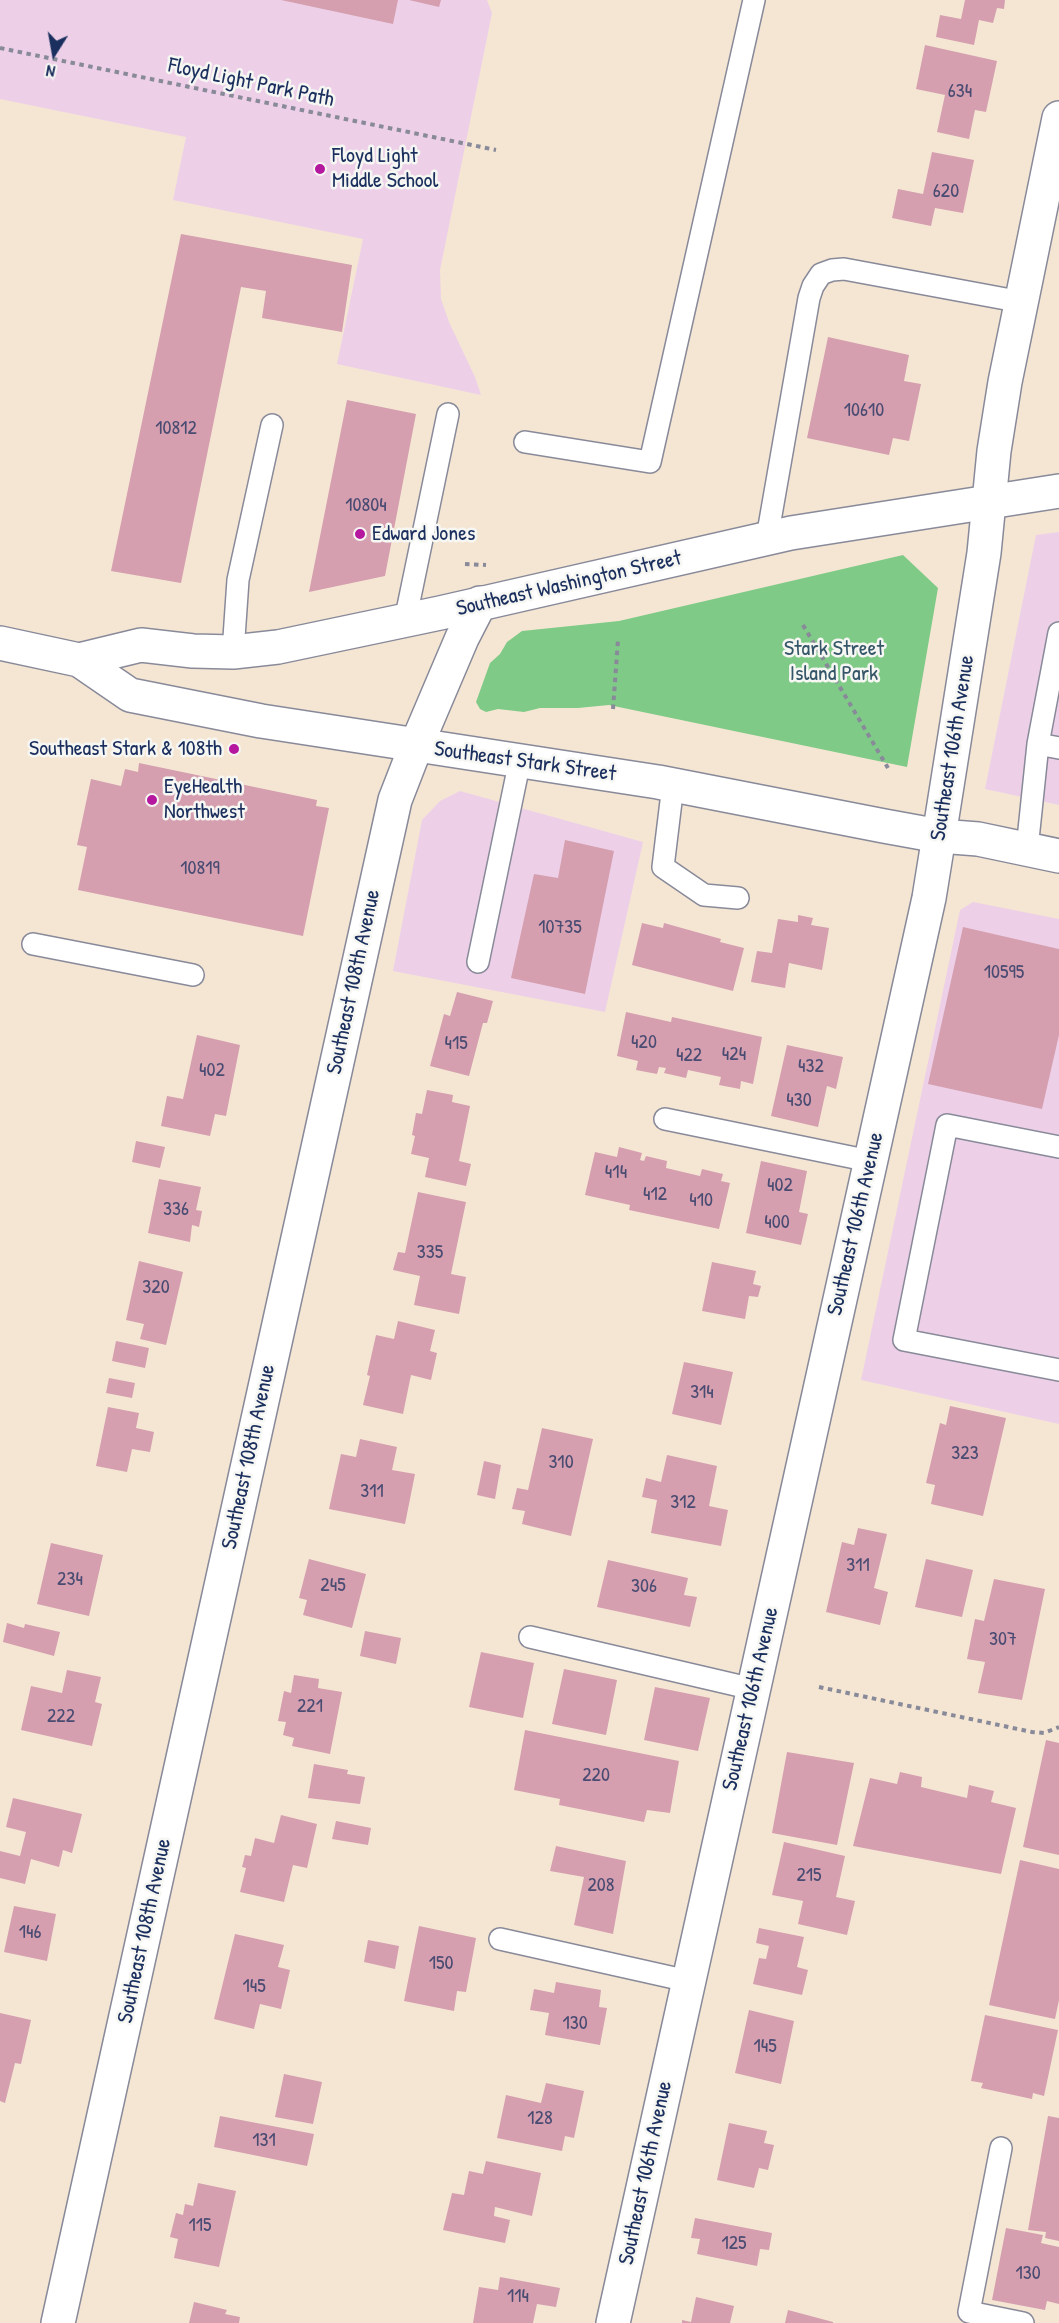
<!DOCTYPE html>
<style>
body{margin:0}
#map{position:relative;width:1059px;height:2323px;overflow:hidden;background:#f5e6d4;font-family:"Patrick Hand",sans-serif}
canvas{display:block}
.north{position:absolute;left:24px;top:24px;width:60px;height:60px;-webkit-text-stroke:4px #f6f6f2;paint-order:stroke;rotate:191deg;font-size:16px;font-weight:700;line-height:24px;text-align:center;color:#1b2f5e}
.north::after{content:'';display:block;margin:auto;width:21px;height:27px;background:#1b2f5e;clip-path:polygon(50% 0,100% 100%,50% 72%,0 100%)}
</style>
<div id="map">
<canvas width="1059" height="2323"></canvas>
<div class="north">N</div>
</div>
<script>
const g = document.querySelector('canvas').getContext('2d');
g.lineJoin = 'round';
function fillPath(path, color) { g.fillStyle = color; g.fill(path, 'evenodd'); }
const shape = rows => new Path2D(rows.map(r => 'M' + r).join(''));
function stroke(path, color, width, dash) { g.strokeStyle = color; g.lineWidth = width; g.lineCap = dash ? 'butt' : 'round'; g.setLineDash(dash || []); g.stroke(path); }
function label(font, color, halo, rows, align = 'center') {
  g.font = font + ' "Patrick Hand",sans-serif'; g.lineWidth = 5; g.setLineDash([]); g.textBaseline = 'middle'; g.strokeStyle = halo; g.fillStyle = color; for (const [text, x, y, turn = 0] of rows) {
    g.save(); g.translate(x, y); g.rotate((+turn || 0) * Math.PI / 180); g.textAlign = isNaN(turn) ? turn : align; if (halo) g.strokeText(text, 0, 0); g.fillText(text, 0, 0); g.restore();
  }
}
fillPath(shape([
 [0,0,487,0,492,13,440,270,441,299,449,322,475,377,481,395,337,364,363,239,173,200,186,137,0,99],
 [1059,532,1059,805,985,789,1036,535],
 [460,791,643,842,605,1012,393,971,422,820,440,801],
 [973,902,1059,919,1059,1424,861,1380,960,910]
]), '#edd0e8');
fillPath(shape([
 [903,555,938,588,907,767,609,705,578,708,540,708,524,712,498,709,486,712,480,709,476,702,490,663,500,654,507,642,522,631,619,621]
]), '#7fca87');
fillPath(shape([
 [281,0,398,0,393,24],
 [409,0,441,0,439,7],
 [965,0,1005,0,1004,9,997,8,993,23,979,20,974,45,936,37,940,15,961,19],
 [925,45,997,61,986,112,975,110,969,139,937,132,945,95,916,89],
 [932,152,974,160,963,213,935,208,931,226,892,218,898,189,923,194],
 [181,234,352,265,342,332,262,318,266,291,241,287,181,583,111,571],
 [828,337,909,355,904,381,921,384,909,441,893,438,889,455,807,438],
 [347,400,416,414,385,576,309,592],
 [139,763,317,800,316,806,329,808,303,936,78,890,87,847,77,845,91,779,121,786,125,769,138,772],
 [565,840,614,851,585,994,511,978,534,874,558,878],
 [798,915,813,918,811,925,829,928,822,970,789,963,785,988,751,982,757,951,772,953,778,919,798,922],
 [642,923,663,928,664,923,721,939,720,942,744,948,733,991,632,965],
 [963,927,1059,949,1059,1035,1042,1109,928,1084],
 [457,992,493,1001,487,1023,483,1023,469,1076,430,1066,444,1014,450,1016],
 [626,1012,671,1022,672,1017,762,1037,753,1084,741,1081,740,1089,719,1085,721,1077,688,1070,686,1078,664,1073,666,1068,659,1067,657,1074,636,1070,638,1061,617,1056],
 [197,1035,240,1045,226,1116,215,1114,210,1136,161,1126,167,1096,183,1099],
 [787,1045,843,1057,836,1089,827,1086,818,1127,771,1116],
 [427,1090,453,1095,452,1102,470,1106,459,1161,471,1164,466,1186,425,1177,429,1158,411,1154,415,1136,412,1135,416,1113,422,1114],
 [136,1141,165,1147,160,1168,132,1162],
 [619,1147,642,1153,640,1160,644,1161,646,1156,667,1161,666,1168,700,1176,702,1169,723,1174,721,1181,730,1183,719,1229,629,1210,630,1205,585,1195,595,1152,617,1157],
 [761,1161,807,1171,799,1212,808,1214,801,1245,746,1233],
 [159,1179,201,1187,196,1210,202,1211,199,1227,192,1225,190,1242,148,1233],
 [418,1192,466,1202,451,1274,466,1277,459,1314,414,1305,420,1276,393,1270,398,1252,405,1253],
 [139,1261,183,1272,166,1345,140,1339,144,1324,126,1320],
 [712,1262,756,1271,753,1284,761,1286,758,1297,749,1296,745,1319,702,1311],
 [398,1321,435,1330,430,1351,437,1353,431,1380,411,1375,403,1414,363,1405,370,1376,367,1375,376,1335,394,1339],
 [116,1341,149,1348,145,1368,112,1361],
 [684,1362,733,1372,721,1425,672,1414],
 [109,1378,135,1383,132,1398,106,1393],
 [950,1406,1006,1418,983,1516,931,1504,935,1485,926,1483,940,1423,946,1425],
 [108,1407,139,1413,136,1428,154,1432,150,1452,132,1449,127,1472,96,1466],
 [542,1428,593,1439,571,1536,522,1524,525,1511,512,1509,517,1488,528,1490],
 [360,1439,397,1447,392,1470,415,1474,405,1524,329,1509,341,1454,356,1457],
 [667,1455,717,1466,709,1506,728,1510,721,1546,651,1533,657,1500,642,1497,646,1478,661,1482],
 [484,1461,501,1465,495,1499,477,1495],
 [858,1528,887,1534,874,1588,888,1592,880,1625,826,1612,842,1542,854,1545],
 [51,1543,103,1555,89,1616,37,1604],
 [309,1559,366,1574,352,1628,303,1615,307,1600,299,1598],
 [926,1559,973,1570,962,1617,915,1607],
 [608,1560,688,1578,684,1595,697,1597,690,1627,597,1607],
 [994,1579,1045,1589,1022,1700,978,1693,985,1662,967,1659,975,1619,984,1621],
 [7,1623,24,1628,25,1624,60,1632,54,1656,3,1642],
 [365,1631,401,1638,396,1664,360,1656],
 [481,1652,534,1663,523,1718,469,1707],
 [564,1669,617,1680,606,1735,552,1724],
 [67,1670,101,1677,95,1702,102,1704,92,1746,21,1730,31,1686,62,1693],
 [294,1675,319,1679,318,1688,342,1692,330,1754,292,1746,294,1738,283,1735,286,1722,278,1721,284,1691,291,1693],
 [655,1687,710,1698,698,1751,644,1740],
 [525,1730,679,1761,670,1813,647,1810,644,1822,559,1805,560,1799,514,1790],
 [1046,1740,1059,1743,1059,1855,1023,1847],
 [787,1752,854,1763,837,1845,772,1833],
 [314,1764,348,1770,347,1774,365,1777,360,1804,308,1798],
 [900,1772,922,1777,921,1787,967,1798,969,1785,994,1791,991,1802,1016,1808,1001,1874,853,1846,870,1778,897,1784],
 [13,1798,82,1814,72,1853,63,1850,59,1867,31,1859,25,1884,0,1878,0,1851,20,1856,26,1832,6,1827],
 [281,1815,317,1824,307,1868,293,1865,284,1902,240,1892,246,1868,242,1867,245,1855,251,1856,255,1838,274,1843],
 [336,1821,371,1828,368,1845,332,1839],
 [784,1842,845,1856,836,1897,855,1901,847,1935,798,1924,803,1901,772,1895],
 [556,1846,626,1861,613,1934,574,1925,584,1877,550,1871],
 [1020,1860,1059,1869,1059,2000,1055,2019,989,2005],
 [14,1906,56,1914,47,1961,4,1952],
 [419,1926,476,1938,466,1992,457,1991,454,2011,404,2001],
 [759,1928,804,1937,797,1967,808,1970,802,1995,753,1984,759,1958,766,1959,769,1946,756,1943],
 [235,1934,284,1945,278,1967,290,1970,281,2009,260,2004,254,2029,214,2019],
 [368,1940,399,1946,395,1969,364,1962],
 [556,1982,601,1990,599,2007,607,2008,600,2045,545,2035,549,2013,530,2010,534,1989,554,1993],
 [749,2010,794,2021,781,2084,735,2073],
 [0,2013,31,2020,21,2064,15,2063,5,2103,0,2101],
 [985,2015,1058,2030,1044,2096,1033,2093,1032,2099,981,2088,983,2083,971,2081],
 [284,2074,322,2082,313,2124,275,2117],
 [546,2083,584,2091,574,2138,565,2136,562,2151,497,2138,506,2095,541,2103],
 [220,2116,314,2134,307,2166,214,2147],
 [1048,2116,1059,2118,1059,2241,1045,2238,1046,2232,1028,2230],
 [729,2123,767,2131,764,2143,774,2145,768,2170,759,2168,754,2188,717,2180],
 [486,2161,541,2173,532,2216,495,2207,494,2216,510,2220,505,2243,443,2230,452,2193,464,2195,469,2171,483,2174],
 [198,2183,236,2191,219,2267,174,2258,178,2239,170,2237,176,2213,183,2215,185,2204,193,2206],
 [695,2218,772,2233,769,2250,760,2249,757,2266,697,2254,700,2239,691,2238],
 [1006,2228,1043,2235,1041,2243,1059,2247,1059,2304,1047,2301,1045,2310,992,2300],
 [500,2277,560,2288,556,2307,537,2304,533,2323,473,2323,479,2287,498,2290],
 [696,2297,734,2306,730,2323,682,2323,682,2320,691,2322],
 [194,2302,227,2310,225,2314,240,2317,239,2323,189,2323],
 [788,2310,833,2322,833,2323,785,2323]
]), '#d59faf');
const service = shape([
 [525,442,650,462,754,0],
 [767,538,809,298,813,286,821,274,832,270,844,269,1022,302],
 [405,621,448,414],
 [233,652,238,580,272,425],
 [1038,744,1059,748],
 [673,785,663,867,704,895,738,898],
 [1027,849,1038,744,1059,633],
 [33,944,193,975],
 [478,962,520,760],
 [665,1119,870,1161],
 [1059,1147,947,1125,904,1340,1059,1370],
 [530,1637,753,1689],
 [500,1939,688,1981],
 [1001,2148,969,2312,1023,2323]
]);
const minor = shape([
 [58,2323,395,800,416,746],
 [613,2323,929,898,939,836]
]);
const tertiary = shape([
 [416,746,462,638,480,603],
 [939,836,984,553,994,451,1005,382,1059,118]
]);
const primary = shape([
 [0,643,79,660,130,695,261,721,658,782,884,826,939,836,978,839,1059,856],
 [79,660,141,645,193,651,233,652,278,647,440,613,791,533,1059,491]
]);
stroke(service, '#888a99', 24);
stroke(minor, '#888a99', 36);
stroke(tertiary, '#888a99', 36);
stroke(primary, '#888a99', 36);
stroke(shape([
 [0,48,496,150],
 [465,564,486,565],
 [803,625,888,768],
 [613,709,618,640],
 [819,1687,1032,1732,1044,1733,1059,1727]
]), '#888a99', 4, [4.5, 4.5]);
stroke(service, '#fff', 21);
stroke(minor, '#fff', 33);
stroke(tertiary, '#fff', 33);
stroke(primary, '#fff', 33);
for (const [x, y, r, color] of [
 [320,169,6,"#b5179e"],
 [360,534,6,"#b5179e"],
 [234,749,6,"#b5179e"],
 [152,800,6,"#b5179e"]
]) { const dot = new Path2D(); dot.arc(x, y, r, 0, 2 * Math.PI); g.fillStyle = color; g.fill(dot); stroke(dot, '#f6f6f2', 2); }
label('20px', '#4a4b72', null, [
 ["634",960,92],
 ["620",946,192],
 ["10610",864,411],
 ["10812",176,429],
 ["10804",366,506],
 ["10819",200,869],
 ["10735",560,928],
 ["10595",1004,973],
 ["420",644,1043],
 ["415",456,1044],
 ["424",734,1055],
 ["422",689,1056],
 ["432",811,1067],
 ["402",212,1071],
 ["430",799,1101],
 ["414",616,1173],
 ["402",780,1186],
 ["412",655,1195],
 ["410",701,1201],
 ["336",176,1210],
 ["400",777,1223],
 ["335",430,1253],
 ["320",156,1288],
 ["314",702,1393],
 ["323",965,1454],
 ["310",561,1463],
 ["311",372,1492],
 ["312",683,1503],
 ["311",858,1566],
 ["234",70,1580],
 ["245",333,1586],
 ["306",644,1587],
 ["307",1003,1640],
 ["221",310,1707],
 ["222",61,1717],
 ["220",596,1776],
 ["215",809,1876],
 ["208",601,1886],
 ["146",30,1933],
 ["150",441,1964],
 ["145",254,1987],
 ["130",575,2024],
 ["145",765,2047],
 ["128",540,2119],
 ["131",264,2141],
 ["115",200,2226],
 ["125",734,2244],
 ["130",1028,2274],
 ["114",518,2297]
]);
label('22px', '#1b2f5e', '#f6f6f2', [
 ["Floyd Light Park Path",251,83,12],
 ["Southeast Washington Street",569,584,-13],
 ["Southeast 106th Avenue",953,748,-81],
 ["Southeast Stark Street",525,762,8],
 ["Southeast 108th Avenue",354,982,-78],
 ["Southeast 106th Avenue",856,1224,-77],
 ["Southeast 108th Avenue",249,1457,-78],
 ["Southeast 106th Avenue",751,1699,-77],
 ["Southeast 108th Avenue",145,1931,-78],
 ["Southeast 106th Avenue",646,2173,-78]
]);
label('22px', '#1b2f5e', '#f6f6f2', [
 ["Floyd Light",332,156],
 ["Middle School",332,181],
 ["Edward Jones",372,534],
 ["Southeast Stark & 108th",222,749,"right"],
 ["EyeHealth",164,787],
 ["Northwest",164,812]
], 'left');
label('22px', '#345668', '#f6f6f2', [
 ["Stark Street",834,649],
 ["Island Park",834,674]
]);
</script>
